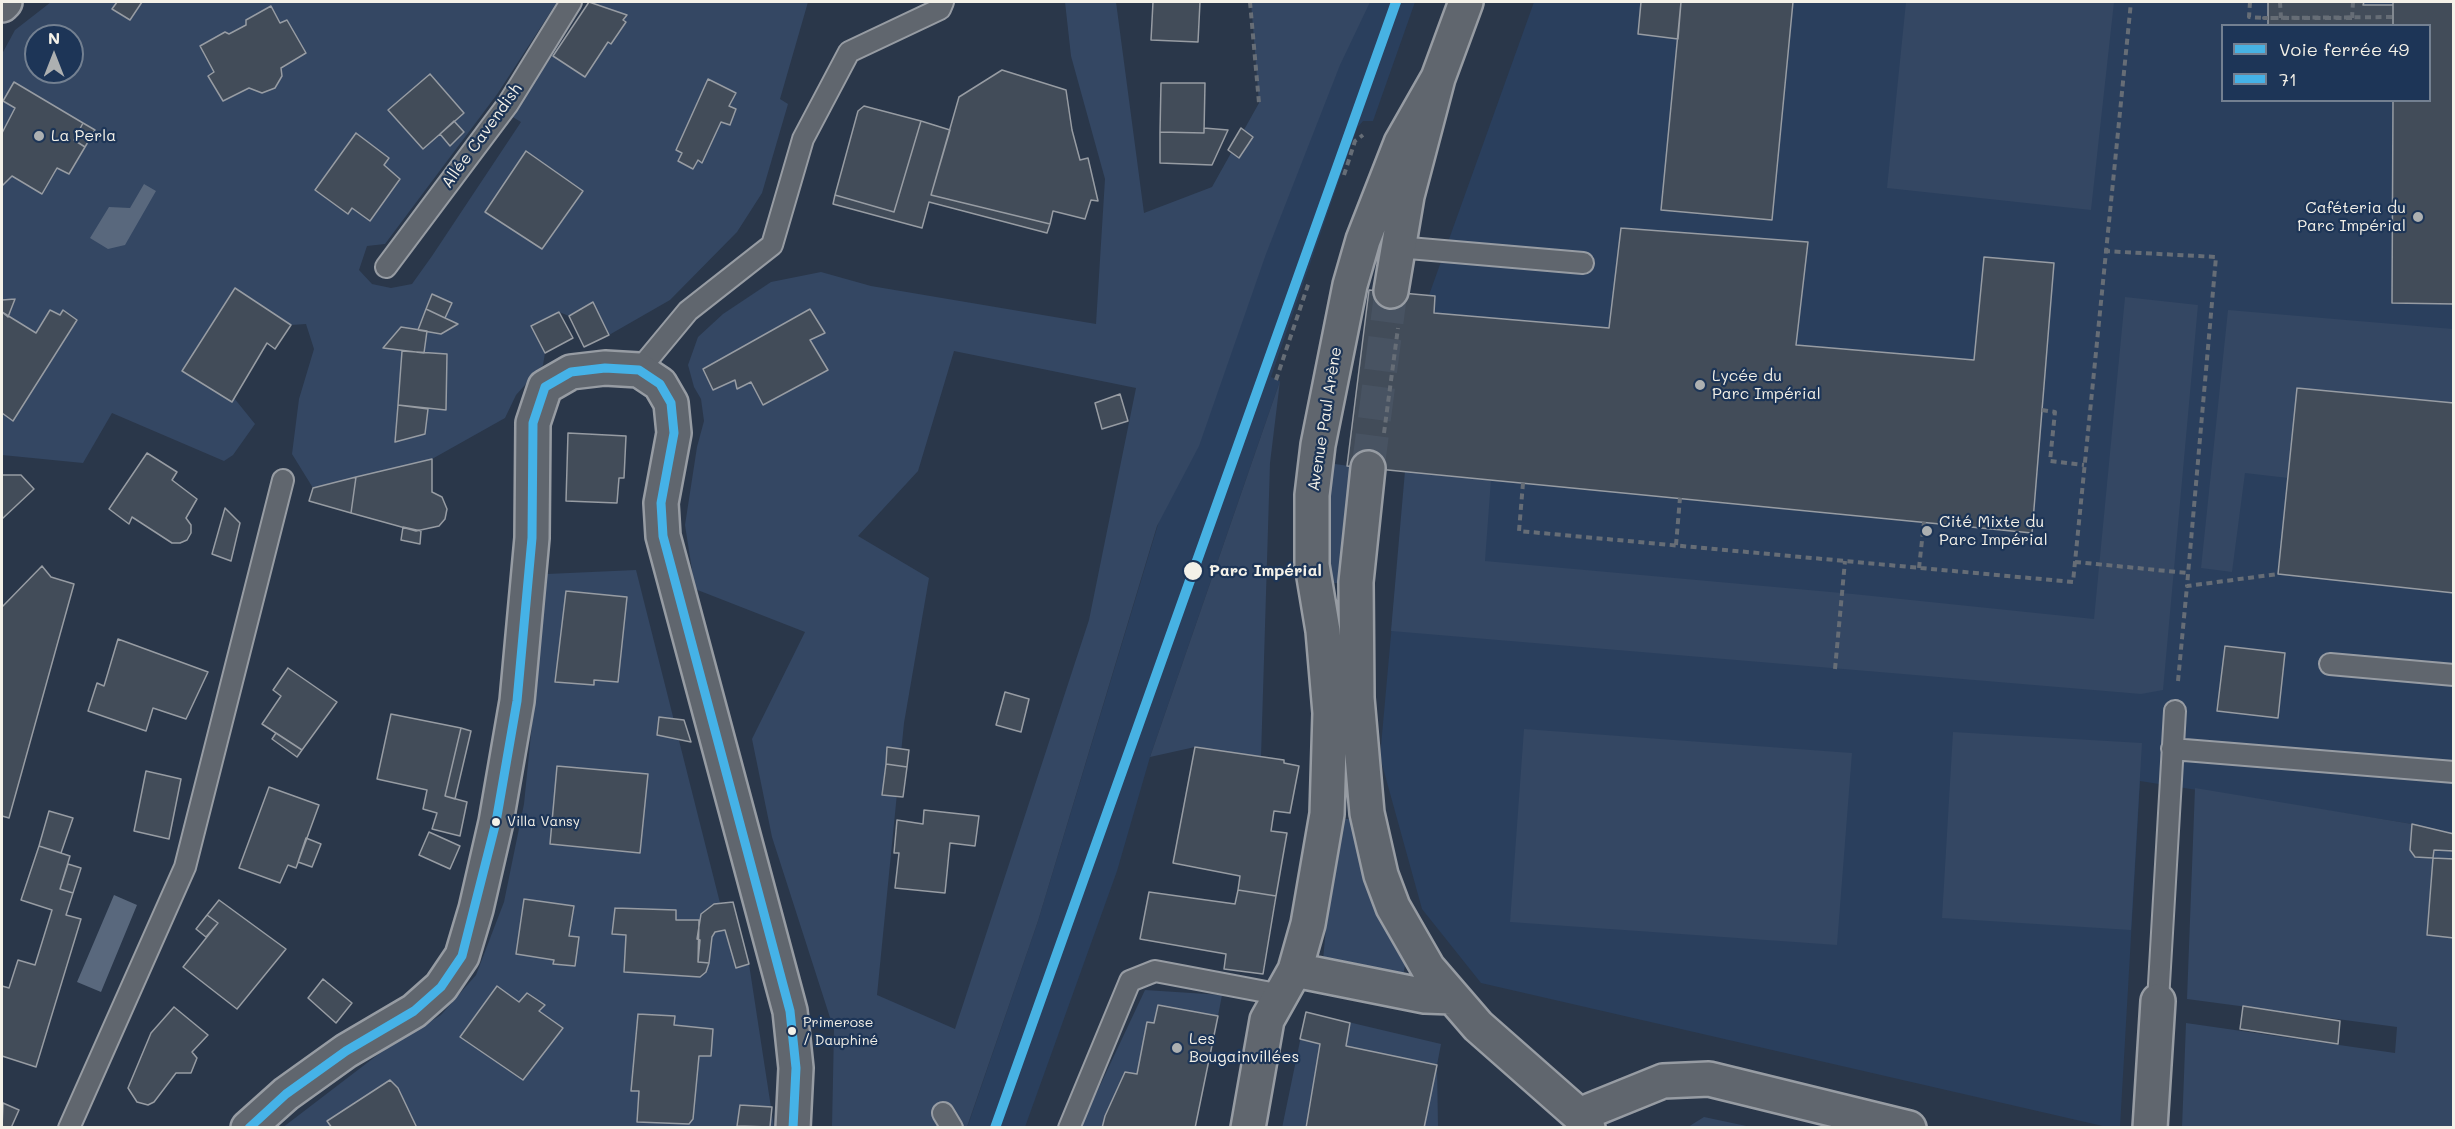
<!DOCTYPE html>
<meta charset="utf-8">
<style>
body{margin:0}
#map{position:relative;width:2455px;height:1129px;overflow:hidden;background:#2a374a;font-family:Mali,sans-serif}
canvas{display:block}
.frame{position:absolute;inset:0;border:3px solid #f4f1e8;pointer-events:none}
.legend{position:absolute;left:2221px;top:24px;width:210px;height:78px;box-sizing:border-box;background:#1d3557;border:2px solid #738091;margin:0;padding:8px 10px;list-style:none;font-size:18px;color:#f4f1e8}
.legend li{display:flex;align-items:center;gap:12px;height:30px}
.legend b{width:30px;border:2px solid #738091}
.north{position:absolute;left:24px;top:24px;width:60px;height:60px;box-sizing:border-box;background:#1d3557;border:2px solid #738091;border-radius:50%;rotate:0deg;font-size:16px;font-weight:700;line-height:24px;text-align:center;color:#f4f1e8}
.north::after{content:'';display:block;margin:auto;width:21px;height:27px;background:#adb0b1;clip-path:polygon(50% 0,100% 100%,50% 72%,0 100%)}
</style>
<div id="map">
<canvas width="2455" height="1129"></canvas>
<div class="frame"></div>
<ul class="legend">
<li><b style="height:8px;background:#47b2e3"></b>Voie ferrée 49</li>
<li><b style="height:8px;background:#45b2e7"></b>71</li>
</ul>
<div class="north">N</div>
</div>
<script>
const g = document.querySelector('canvas').getContext('2d');
g.lineJoin = 'round';
function fillPath(path, color) { g.fillStyle = color; g.fill(path, 'evenodd'); }
const shape = rows => new Path2D(rows.map(r => 'M' + r).join(''));
function stroke(path, color, width, dash) { g.strokeStyle = color; g.lineWidth = width; g.lineCap = dash ? 'butt' : 'round'; g.setLineDash(dash || []); g.stroke(path); }
function label(font, color, halo, rows, align = 'center') {
  g.font = font + ' Mali,sans-serif'; g.lineWidth = 4.5; g.setLineDash([]); g.textBaseline = 'middle'; g.strokeStyle = halo; g.fillStyle = color; for (const [text, x, y, turn = 0] of rows) {
    g.save(); g.translate(x, y); g.rotate((+turn || 0) * Math.PI / 180); g.textAlign = isNaN(turn) ? turn : align; if (halo) g.strokeText(text, 0, 0); g.fillText(text, 0, 0); g.restore();
  }
}
fillPath(shape([
 [1316,2,1415,2,1373,121,1363,121,1357,128,1271,377,1280,381,1150,757,1117,871,1025,1127,967,1128,1038,921],
 [1534,2,2453,2,2453,835,2412,824,2140,781,2120,1127,2107,1127,1481,983,1422,909,1380,757,1419,323],
 [2222,26,2430,26,2430,100,2222,100]
]), '#2a3f5d');
fillPath(shape([
 [51,2,117,2,112,9,129,20,142,2,557,2,498,93,385,244,367,246,359,270,372,284,391,288,412,284,432,256,521,122,511,116,589,2,808,2,780,99,788,104,762,193,737,232,670,300,609,335,593,302,569,316,559,312,531,325,545,353,543,365,516,395,505,418,432,459,313,488,292,454,299,399,314,349,306,324,291,325,235,288,182,371,234,398,255,424,233,455,224,461,112,413,83,463,2,455,2,54,15,30],
 [36,36,72,36,72,72,36,72],
 [1065,2,1116,2,1144,213,1212,187,1259,103,1251,2,1370,2,1340,65,1266,254,1199,446,1157,526,1038,921,967,1127,832,1127,834,1030,772,837,752,739,805,632,695,589,685,525,697,447,704,421,701,399,694,387,688,365,698,337,723,314,771,282,821,272,871,286,1096,324,1105,179,1071,56],
 [954,351,1136,388,1089,620,955,1029,877,995,904,723,929,578,858,536,918,471],
 [1906,2,2114,2,2091,210,1887,188],
 [2125,297,2198,305,2163,690,2141,694,1391,631,1405,471,1491,480,1485,561,1853,594,2094,619],
 [2228,310,2453,329,2453,403,2297,388,2288,478,2245,473,2232,572,2201,568],
 [1280,381,1270,463,1261,757,1195,747,1150,757],
 [1328,463,1356,467,1344,584,1326,582],
 [636,570,720,903,733,902,749,964,774,1127,282,1128,380,1053,441,1015,476,975,504,902,524,804,547,574],
 [1524,729,1852,753,1837,945,1510,922],
 [1953,732,2142,743,2131,930,1942,918],
 [2195,788,2412,824,2453,835,2453,1127,2182,1128,2186,1023,2395,1053,2397,1027,2187,999],
 [1336,819,1355,819,1406,960,1403,976,1323,960],
 [1145,990,1222,995,1218,1016,1158,1005,1154,1023,1147,1022,1137,1074,1125,1073,1105,1116,1102,1127,1080,1128],
 [1306,1012,1441,1044,1437,1065,1438,1127,1282,1128],
 [1704,1117,1751,1127,1688,1127]
]), '#344763');
fillPath(shape([
 [144,184,156,191,125,245,108,249,90,238,109,207,130,208],
 [114,895,137,905,101,992,77,982]
]), '#59687d');
const building = shape([
 [117,2,142,2,130,20,112,9,117,2],
 [589,2,627,15,623,20,626,22,611,44,608,42,585,77,553,56,589,2],
 [1153,2,1200,2,1198,42,1151,40,1153,2],
 [1641,2,1681,2,1678,39,1638,34,1641,2],
 [1681,2,1793,2,1772,220,1661,210,1681,2],
 [2268,2,2364,2,2363,5,2393,5,2393,26,2268,26,2268,2],
 [2393,2,2454,2,2454,304,2392,303,2393,100,2430,100,2430,26,2393,26,2393,2],
 [271,6,280,23,287,20,306,53,281,68,282,76,275,88,262,93,249,88,223,101,208,76,214,72,200,46,225,32,229,34,246,25,246,20,271,6],
 [1002,70,1066,90,1072,130,1080,160,1088,158,1098,201,1091,200,1085,219,1053,211,1050,224,931,195,959,97,1002,70],
 [430,74,464,113,423,149,388,110,430,74],
 [708,79,736,93,729,106,736,109,730,125,721,122,702,163,698,160,693,169,678,161,682,153,676,150,708,79],
 [14,82,83,123,74,140,85,147,69,174,57,168,42,194,12,176,2,186,2,133,15,108,3,101,14,82],
 [1161,83,1205,83,1204,133,1160,132,1161,83],
 [864,106,921,121,894,212,835,195,858,111,864,106],
 [454,121,464,132,450,146,440,134,454,121],
 [921,121,950,130,931,195,1050,224,1047,233,929,202,922,228,833,204,835,195,894,212,921,121],
 [83,123,95,130,85,147,74,140,83,123],
 [1204,128,1228,130,1212,165,1160,163,1160,132,1204,133,1204,128],
 [1241,128,1253,137,1239,158,1228,150,1241,128],
 [356,133,389,158,384,165,400,179,370,221,352,208,348,214,315,190,356,133],
 [526,151,583,191,542,249,485,212,526,151],
 [1621,228,1808,242,1796,345,1974,360,1984,257,2054,263,2032,533,1347,466,1369,290,1435,296,1434,313,1609,328,1621,228],
 [235,288,291,325,275,349,267,343,232,402,182,371,235,288],
 [432,294,452,303,445,318,426,309,432,294],
 [15,299,8,317,2,312,2,300,15,299],
 [593,302,609,335,584,347,569,316,593,302],
 [426,309,445,318,458,324,441,334,418,330,426,309],
 [810,309,825,333,810,340,828,370,763,405,751,382,737,389,735,380,713,390,703,369,810,309],
 [50,310,60,315,63,310,77,320,13,421,2,413,2,312,36,333,50,310],
 [559,312,573,338,545,353,531,326,559,312],
 [401,327,427,331,424,353,383,348,401,327],
 [402,351,447,354,446,410,398,405,402,351],
 [2297,388,2454,403,2454,593,2278,574,2297,388],
 [1120,394,1128,421,1102,429,1095,403,1120,394],
 [398,405,428,409,425,434,395,442,398,405],
 [568,433,626,436,624,478,619,478,617,503,566,501,568,433],
 [147,453,177,472,172,480,197,499,186,518,191,525,191,533,187,540,180,543,172,543,132,517,129,524,109,509,147,453],
 [432,459,432,492,442,497,447,509,445,519,439,526,416,531,351,513,356,477,432,459],
 [2,475,21,475,34,489,2,519,2,475],
 [356,477,351,513,309,501,313,488,356,477],
 [225,508,240,523,231,561,212,554,225,508],
 [403,527,421,531,420,544,401,540,403,527],
 [42,566,51,577,74,584,9,818,2,816,2,607,42,566],
 [566,591,627,597,618,682,594,680,594,685,555,682,566,591],
 [118,639,208,672,186,719,153,708,146,731,88,711,97,683,104,686,118,639],
 [2225,646,2285,653,2278,718,2217,711,2225,646],
 [288,668,337,702,302,750,262,724,281,696,273,690,288,668],
 [1005,692,1029,699,1021,732,996,725,1005,692],
 [391,714,461,728,445,796,467,802,460,836,432,829,437,813,423,809,427,790,377,779,391,714],
 [659,717,684,720,691,742,657,735,659,717],
 [461,728,471,731,455,799,445,796,461,728],
 [276,733,302,750,297,757,272,739,276,733],
 [887,747,909,750,907,767,886,764,887,747],
 [1195,747,1284,760,1284,763,1299,766,1290,813,1274,811,1271,831,1287,833,1276,896,1238,890,1240,876,1173,863,1195,747],
 [886,764,907,767,903,797,882,795,886,764],
 [557,766,648,774,640,853,550,844,557,766],
 [146,771,181,779,169,839,134,831,146,771],
 [269,787,319,805,296,868,288,865,280,883,239,868,269,787],
 [924,810,979,816,975,846,950,843,945,893,895,888,899,853,894,853,897,820,923,824,924,810],
 [49,811,73,818,61,853,39,846,49,811],
 [2412,824,2454,834,2454,851,2434,850,2433,858,2415,857,2410,850,2412,824],
 [429,832,460,846,450,869,419,855,429,832],
 [306,838,321,844,312,867,298,862,306,838],
 [39,846,70,856,60,889,73,893,66,915,81,919,36,1067,2,1056,2,986,9,988,18,960,35,965,52,910,21,900,39,846],
 [2433,858,2454,859,2454,938,2427,935,2433,858],
 [68,864,81,868,73,893,60,889,68,864],
 [1238,890,1276,896,1263,974,1224,969,1226,954,1140,939,1149,892,1235,904,1238,890],
 [524,899,574,906,569,936,579,937,575,966,553,964,554,960,516,954,524,899],
 [219,900,286,949,237,1009,183,967,218,923,207,915,219,900],
 [733,902,749,964,736,968,725,930,715,932,712,937,709,963,698,962,700,940,697,939,701,914,714,904,733,902],
 [615,908,676,910,676,920,699,920,698,962,709,963,706,972,700,977,624,972,626,935,612,934,615,908],
 [207,915,218,923,206,937,196,929,207,915],
 [323,979,352,1003,336,1023,308,998,323,979],
 [497,986,519,1002,527,993,545,1005,539,1011,563,1028,523,1080,460,1037,497,986],
 [1158,1005,1218,1016,1195,1128,1102,1128,1105,1116,1125,1072,1137,1074,1147,1022,1154,1023,1158,1005],
 [2243,1006,2340,1021,2338,1044,2240,1029,2243,1006],
 [174,1007,208,1035,192,1052,197,1058,191,1073,176,1073,154,1102,148,1105,137,1102,128,1088,151,1033,174,1007],
 [1306,1012,1350,1023,1346,1046,1437,1065,1424,1128,1306,1128,1320,1044,1300,1039,1306,1012],
 [638,1014,675,1016,674,1025,713,1029,711,1056,699,1056,693,1119,689,1124,637,1122,639,1091,631,1091,638,1014],
 [390,1080,398,1088,417,1128,332,1128,327,1121,390,1080],
 [3,1103,19,1110,11,1128,2,1128,3,1103],
 [740,1105,772,1107,770,1127,737,1126,740,1105]
]);
fillPath(building, '#424c59');
stroke(building, '#979ca3', 1.5);
stroke(shape([
 [1368,468,1391,291]
]), '#485362', 33, [33, 16]);
const lane = shape([
 [1397,247,1583,263],
 [386,267,508,104,571,2],
 [639,370,688,311,772,245,803,139,849,52,940,9,943,2],
 [2330,664,2454,675],
 [2172,749,2454,772],
 [2158,1001,2175,711],
 [943,1113,952,1128],
 [69,1128,185,867,283,480],
 [1069,1128,1130,981,1155,971,1282,995]
]);
const street = shape([
 [2,5,5,2],
 [1391,291,1407,196,1438,78,1466,2],
 [1368,468,1356,582,1357,698,1367,813,1381,875,1393,907,1428,968,1478,1026,1579,1115,1588,1128],
 [1295,970,1425,996,1452,997],
 [1579,1115,1663,1081,1709,1079,1909,1128],
 [248,1128,286,1094,346,1051,414,1011,441,987,462,956,476,909,496,822,517,701,532,538,533,423,545,387,571,372,605,368,639,370,660,384,671,403,674,433,661,503,663,536,790,1011,796,1068,793,1128],
 [1248,1128,1267,1020,1295,970,1308,924,1327,814,1330,713,1323,631,1312,565,1312,495,1318,445,1350,285,1363,240,1401,143,1438,78],
 [2150,1128,2158,1001]
]);
stroke(lane, '#979ca3', 24);
stroke(street, '#979ca3', 38);
stroke(shape([
 [1250,2,1259,103],
 [2250,2,2249,17,2264,18],
 [2280,2,2281,18],
 [2352,18,2264,18,2393,17],
 [2352,18,2353,2],
 [1344,175,1355,141,1363,135],
 [2104,251,2216,257,2187,586,2278,574],
 [1276,380,1309,282],
 [2042,410,2055,412,2050,461,2084,465],
 [1384,433,1398,328],
 [1523,483,1519,531,2073,582,2131,2],
 [1676,545,1680,498],
 [2075,562,2188,573],
 [1919,568,1924,522],
 [1835,669,1845,561],
 [2178,681,2187,586]
]), '#666d76', 4, [6, 4.5]);
stroke(lane, '#60666e', 20);
stroke(street, '#60666e', 33);
stroke(shape([
 [249,1128,286,1094,346,1051,414,1011,441,987,462,956,496,822,517,701,532,538,533,423,545,387,571,372,605,368,639,370,660,384,671,403,674,433,661,503,663,536,790,1011,796,1068,793,1128]
]), '#45b2e7', 9);
stroke(shape([
 [995,1128,1396,2]
]), '#47b2e3', 10);
for (const [x, y, r, color] of [
 [39,136,6,"#adb0b1"],
 [2418,217,6,"#adb0b1"],
 [1700,385,6,"#adb0b1"],
 [1927,531,6,"#adb0b1"],
 [1193,571,10,"#f4f1e8"],
 [496,822,5,"#f4f1e8"],
 [792,1031,5,"#f4f1e8"],
 [1177,1048,6,"#adb0b1"]
]) { const dot = new Path2D(); dot.arc(x, y, r, 0, 2 * Math.PI); g.fillStyle = color; g.fill(dot); stroke(dot, '#1d3557', 2); }
label('14px', '#f4f1e8', '#1d3557', [
 ["Villa Vansy",507,822],
 ["Primerose",803,1023],
 ["/ Dauphiné",803,1041]
], 'left');
label('16px', '#f4f1e8', '#1d3557', [
 ["La Perla",51,136],
 ["Caféteria du",2406,208,"right"],
 ["Parc Impérial",2406,226,"right"],
 ["Lycée du",1712,376],
 ["Parc Impérial",1712,394],
 ["Cité Mixte du",1939,522],
 ["Parc Impérial",1939,540],
 ["Les",1189,1039],
 ["Bougainvillées",1189,1057]
], 'left');
label('16px', '#f4f1e8', '#1d3557', [
 ["Allée Cavendish",482,136,-54],
 ["Avenue Paul Arène",1325,419,-81]
]);
label('bold 16px', '#f4f1e8', '#1d3557', [
 ["Parc Impérial",1209,571]
], 'left');
</script>
